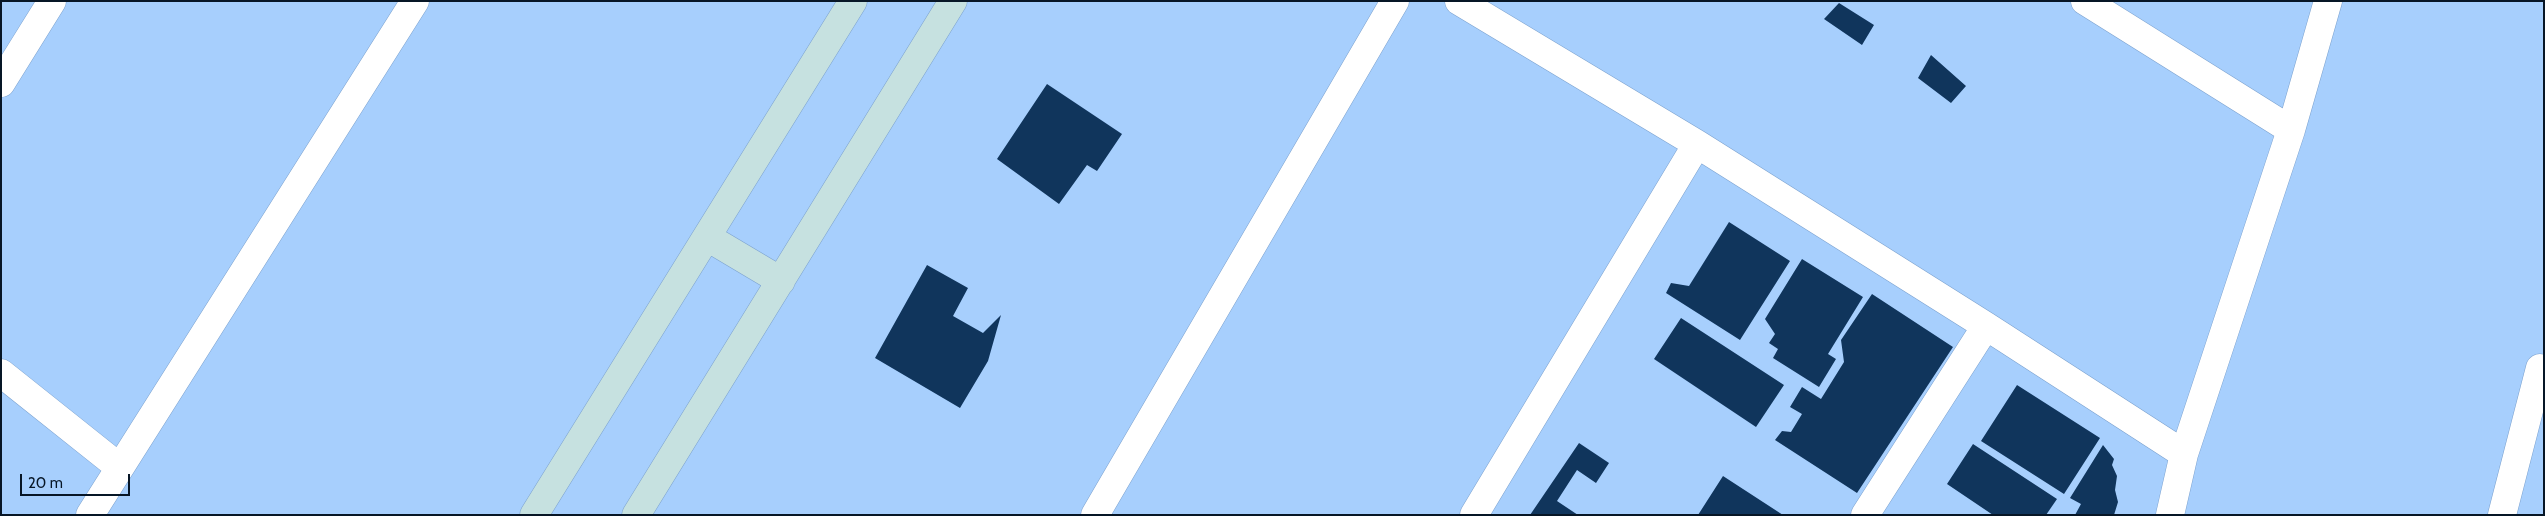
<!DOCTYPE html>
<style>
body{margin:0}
#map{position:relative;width:2545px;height:516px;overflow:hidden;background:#a7cffd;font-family:Cabin,sans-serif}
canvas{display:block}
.frame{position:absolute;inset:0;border:2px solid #071626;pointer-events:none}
.scale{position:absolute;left:20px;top:474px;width:110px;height:22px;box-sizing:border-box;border:2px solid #071626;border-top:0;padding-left:6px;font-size:15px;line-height:18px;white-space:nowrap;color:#071626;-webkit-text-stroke:4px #a7cffd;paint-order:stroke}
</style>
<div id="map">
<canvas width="2545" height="516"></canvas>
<div class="frame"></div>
<div class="scale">20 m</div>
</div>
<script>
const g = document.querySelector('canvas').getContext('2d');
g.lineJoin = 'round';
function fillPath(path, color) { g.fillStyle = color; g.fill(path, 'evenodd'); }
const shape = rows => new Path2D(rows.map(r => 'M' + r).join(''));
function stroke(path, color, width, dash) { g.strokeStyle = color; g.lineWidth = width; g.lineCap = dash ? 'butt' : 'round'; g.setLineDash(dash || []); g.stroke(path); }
fillPath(shape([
 [1839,3,1874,25,1862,45,1824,19],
 [1931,55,1966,86,1951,103,1918,78],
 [1047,84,1122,134,1097,171,1087,165,1059,204,997,159],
 [1729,222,1790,261,1740,340,1666,293,1671,283,1689,286],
 [1802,259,1863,297,1828,354,1836,359,1819,387,1773,358,1778,349,1769,343,1775,334,1765,319],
 [927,265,968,288,953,316,983,333,1001,315,988,361,960,408,875,358],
 [1872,294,1953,347,1857,493,1775,440,1782,431,1791,432,1802,414,1790,407,1802,387,1821,399,1844,362,1841,340],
 [1681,318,1784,385,1756,427,1654,359],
 [2017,385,2100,438,2064,494,1981,441],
 [1579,443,1609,463,1596,483,1577,470,1557,501,1578,515,1530,515],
 [1973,444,2057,499,2046,515,1993,515,1947,484],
 [2103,445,2114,459,2112,465,2117,476,2115,490,2118,502,2114,515,2075,515,2081,504,2070,498],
 [1723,476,1783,515,1698,515]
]), '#10355c');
const street = shape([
 [1459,1,1697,144,1986,326,2184,454],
 [2085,1,2291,130],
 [1,83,52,1],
 [1,373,119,467],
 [90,515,415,1],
 [1095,515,1395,1],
 [1474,515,1697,144],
 [1865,515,1986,326],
 [2170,515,2184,454,2291,130,2328,1],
 [2502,515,2540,368]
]);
const secondary = shape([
 [707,237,781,281],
 [534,515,853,1],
 [636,515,953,1]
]);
stroke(street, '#7ba1ce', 29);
stroke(secondary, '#7ba1ce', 29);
stroke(street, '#fff', 28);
stroke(secondary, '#c6e1e0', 28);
</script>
